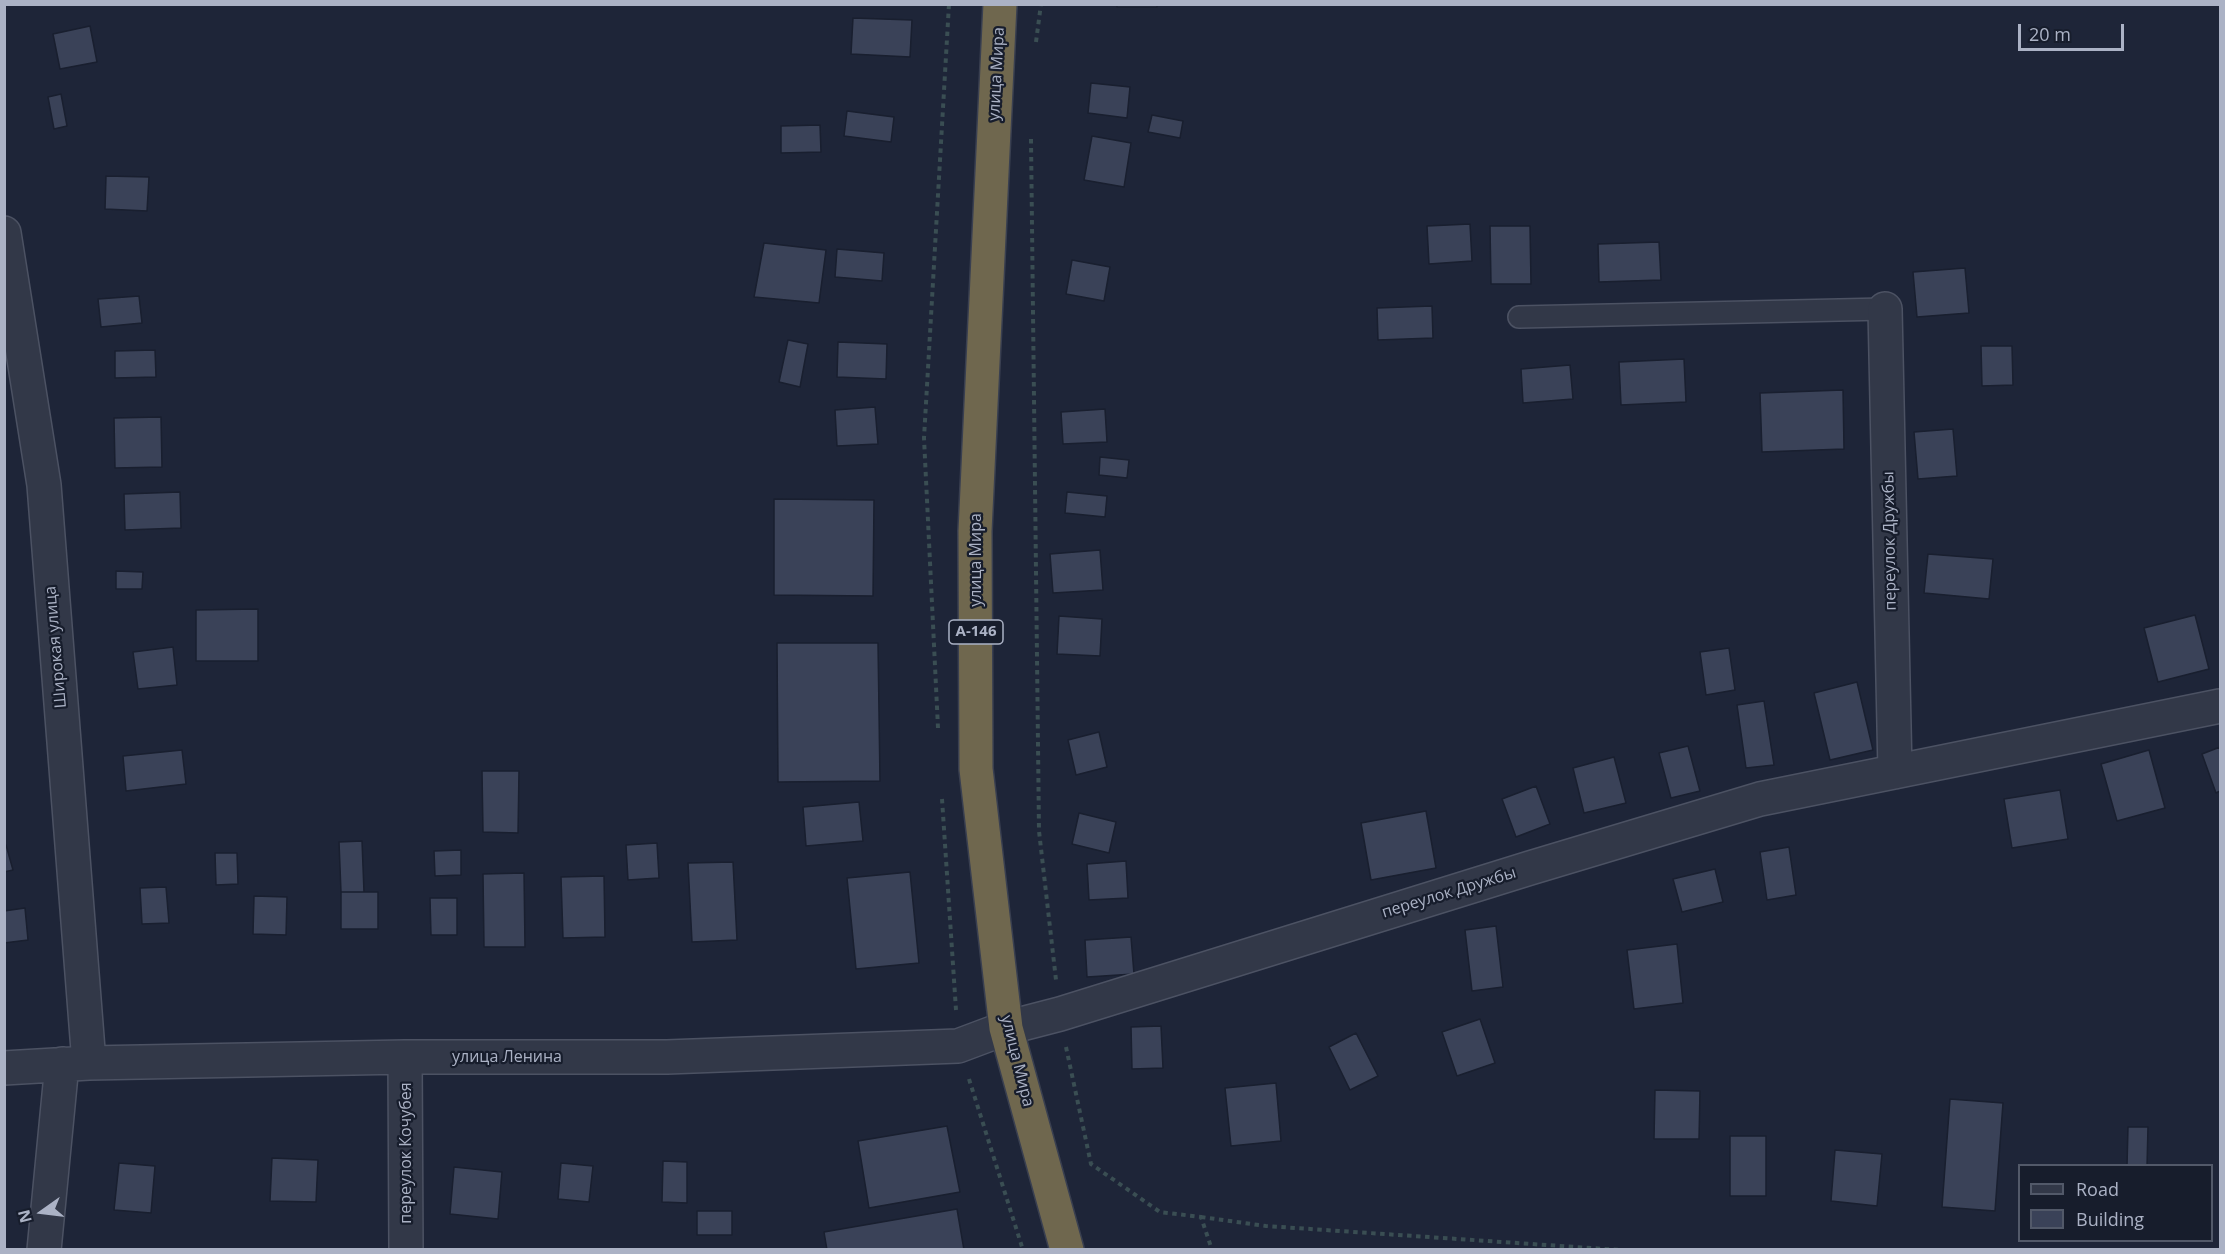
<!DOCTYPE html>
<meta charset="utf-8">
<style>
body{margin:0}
#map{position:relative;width:2225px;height:1254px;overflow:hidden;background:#1e2538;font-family:"Open Sans",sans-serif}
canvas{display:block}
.frame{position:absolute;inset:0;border:6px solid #abb2c5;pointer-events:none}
.legend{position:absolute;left:2018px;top:1164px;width:195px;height:78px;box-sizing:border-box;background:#171d2c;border:2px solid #525969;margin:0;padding:8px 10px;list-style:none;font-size:18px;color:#abb2c5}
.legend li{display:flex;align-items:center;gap:12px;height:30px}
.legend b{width:30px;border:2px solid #525969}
.north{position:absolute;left:12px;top:1182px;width:60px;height:60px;-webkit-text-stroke:4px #171d2c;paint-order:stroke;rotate:256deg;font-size:16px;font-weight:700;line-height:24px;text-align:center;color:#abb2c5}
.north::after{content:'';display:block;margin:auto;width:21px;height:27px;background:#abb2c5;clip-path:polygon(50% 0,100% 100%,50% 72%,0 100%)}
.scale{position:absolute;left:2018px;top:24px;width:106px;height:27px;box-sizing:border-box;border:3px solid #abb2c5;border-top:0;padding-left:8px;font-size:18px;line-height:21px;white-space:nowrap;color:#abb2c5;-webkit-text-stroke:4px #171d2c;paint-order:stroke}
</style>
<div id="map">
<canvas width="2225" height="1254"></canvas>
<div class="frame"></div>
<ul class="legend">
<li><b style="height:8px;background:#323848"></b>Road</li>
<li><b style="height:16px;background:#3a4258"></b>Building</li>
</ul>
<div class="north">N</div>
<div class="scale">20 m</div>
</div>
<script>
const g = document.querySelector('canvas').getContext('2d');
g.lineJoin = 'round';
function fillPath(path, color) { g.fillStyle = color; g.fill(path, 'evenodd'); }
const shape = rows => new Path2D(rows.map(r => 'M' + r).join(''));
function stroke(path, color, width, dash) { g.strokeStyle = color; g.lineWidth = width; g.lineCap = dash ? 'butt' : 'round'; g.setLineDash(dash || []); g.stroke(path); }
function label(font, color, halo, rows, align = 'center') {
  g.font = font + ' "Open Sans",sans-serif'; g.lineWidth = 4.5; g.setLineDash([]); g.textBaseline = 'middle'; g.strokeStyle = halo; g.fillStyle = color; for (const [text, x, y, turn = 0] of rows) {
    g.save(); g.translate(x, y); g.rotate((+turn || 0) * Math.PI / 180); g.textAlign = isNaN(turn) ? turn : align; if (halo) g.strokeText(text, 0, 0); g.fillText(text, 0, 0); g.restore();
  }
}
const building = shape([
 [1117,4,1157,4,1157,7,1117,7,1117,4],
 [853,18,912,20,910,57,851,54,853,18],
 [90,26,97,62,60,69,53,34,90,26],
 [1091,83,1130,87,1127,118,1088,113,1091,83],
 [61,94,67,126,54,129,48,97,61,94],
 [847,111,894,117,891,142,844,136,847,111],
 [1152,115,1183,121,1180,138,1148,132,1152,115],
 [820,125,821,152,781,153,781,126,820,125],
 [1092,136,1131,143,1124,187,1084,180,1092,136],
 [106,176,149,177,147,211,105,209,106,176],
 [1470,224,1472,261,1429,264,1427,226,1470,224],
 [1490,226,1530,226,1531,284,1491,284,1490,226],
 [1659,242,1661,280,1599,282,1598,244,1659,242],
 [764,243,826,250,819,303,754,297,764,243],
 [837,249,884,253,882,281,835,277,837,249],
 [1072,260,1110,267,1104,301,1066,294,1072,260],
 [1965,268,1969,313,1917,317,1913,272,1965,268],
 [139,296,142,323,101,327,98,299,139,296],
 [1432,306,1433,338,1378,340,1377,308,1432,306],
 [788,340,808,344,800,387,779,382,788,340],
 [838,342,887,344,886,379,837,377,838,342],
 [1981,346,2012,346,2013,385,1982,386,1981,346],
 [155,350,156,377,115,378,115,351,155,350],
 [1684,359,1686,402,1621,405,1619,362,1684,359],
 [1570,365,1573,399,1523,403,1521,369,1570,365],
 [1843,390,1844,449,1762,452,1760,393,1843,390],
 [875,407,878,444,837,446,835,410,875,407],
 [1105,409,1107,442,1063,444,1061,412,1105,409],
 [161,417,162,467,115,468,114,418,161,417],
 [1953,429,1957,476,1918,479,1914,432,1953,429],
 [1100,457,1129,460,1127,478,1099,475,1100,457],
 [180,492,181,528,125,530,124,494,180,492],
 [1067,492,1107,496,1105,517,1065,513,1067,492],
 [774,499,874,500,873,596,774,595,774,499],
 [1100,550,1103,590,1053,593,1050,554,1100,550],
 [1928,554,1993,559,1989,599,1924,593,1928,554],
 [116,571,143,572,142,589,116,589,116,571],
 [258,609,258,661,196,661,196,610,258,609],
 [2195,615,2209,669,2158,682,2144,628,2195,615],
 [1059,616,1102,619,1100,656,1057,654,1059,616],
 [777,643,878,643,880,781,778,782,777,643],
 [173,647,177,685,138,689,133,652,173,647],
 [1729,648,1735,690,1706,695,1700,652,1729,648],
 [1857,682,1873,750,1830,760,1814,693,1857,682],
 [1764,701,1774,765,1746,768,1737,705,1764,701],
 [1099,732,1107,767,1076,775,1068,740,1099,732],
 [1688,746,1700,791,1671,798,1659,753,1688,746],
 [2220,747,2220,791,2216,793,2202,754,2220,747],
 [182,750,186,784,126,791,123,756,182,750],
 [2149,750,2165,808,2117,821,2101,764,2149,750],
 [1614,757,1626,803,1584,813,1573,768,1614,757],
 [482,771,519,771,518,833,483,832,482,771],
 [1536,786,1550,824,1516,837,1502,799,1536,786],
 [2060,790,2068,839,2012,848,2004,799,2060,790],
 [859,802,863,841,806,846,803,807,859,802],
 [1426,811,1436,868,1371,880,1361,823,1426,811],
 [1079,813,1116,822,1109,853,1072,844,1079,813],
 [362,841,364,892,341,892,339,842,362,841],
 [657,843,659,878,628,880,626,845,657,843],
 [6,845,13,870,4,872,4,846,6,845],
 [1789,847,1796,895,1767,900,1760,852,1789,847],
 [461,850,461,875,435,876,434,851,461,850],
 [215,853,237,853,238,884,216,885,215,853],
 [1126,861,1128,898,1089,900,1087,864,1126,861],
 [733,862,737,940,692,942,688,863,733,862],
 [1715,869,1723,902,1682,912,1673,879,1715,869],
 [910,872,919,963,856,969,847,878,910,872],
 [524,873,525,947,484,947,483,874,524,873],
 [604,876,605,937,563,938,561,877,604,876],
 [166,887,169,923,142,924,140,888,166,887],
 [341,892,378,892,378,929,341,929,341,892],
 [254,896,287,897,286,935,253,934,254,896],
 [430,898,457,898,457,935,431,935,430,898],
 [25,908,28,940,4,943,4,911,25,908],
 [1496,926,1503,987,1472,991,1465,930,1496,926],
 [1131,937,1134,974,1087,977,1085,940,1131,937],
 [1677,944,1683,1003,1634,1009,1627,950,1677,944],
 [1480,1019,1495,1063,1457,1076,1442,1032,1480,1019],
 [1161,1026,1163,1068,1132,1069,1131,1027,1161,1026],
 [1356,1033,1378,1076,1350,1090,1329,1047,1356,1033],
 [1276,1083,1281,1141,1231,1146,1225,1088,1276,1083],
 [1655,1090,1700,1091,1699,1139,1654,1139,1655,1090],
 [1950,1099,2003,1103,1995,1211,1942,1207,1950,1099],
 [947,1126,960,1192,869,1208,858,1141,947,1126],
 [2128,1127,2148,1127,2147,1166,2127,1166,2128,1127],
 [1730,1136,1766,1136,1766,1196,1730,1196,1730,1136],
 [1835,1150,1882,1154,1877,1206,1831,1201,1835,1150],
 [272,1158,318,1160,316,1202,270,1201,272,1158],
 [663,1161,687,1162,687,1203,662,1202,663,1161],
 [119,1163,155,1166,151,1213,114,1210,119,1163],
 [561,1163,593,1166,589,1202,558,1199,561,1163],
 [454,1167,502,1172,498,1219,450,1214,454,1167],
 [957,1209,964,1250,827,1250,824,1232,957,1209],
 [697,1211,732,1211,732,1235,697,1235,697,1211]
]);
fillPath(building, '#3a4258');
stroke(building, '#191f2f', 1.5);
const lane = shape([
 [1519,317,1885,309]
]);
const street = shape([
 [4,233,44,485,89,1063],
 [1885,309,1895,772],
 [405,1057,406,1250],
 [4,1068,89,1063,405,1057,667,1057,958,1046,1006,1028,1060,1014,1530,868,1760,799,2220,706],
 [44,1250,62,1064]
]);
const highway = shape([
 [1000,4,975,531,976,769,1006,1028,1067,1250]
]);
stroke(lane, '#4c5263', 24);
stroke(street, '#4c5263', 36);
stroke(highway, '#393f50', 36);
stroke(shape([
 [1036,42,1041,4],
 [1031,139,1039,831,1056,980],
 [938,728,924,438,949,4],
 [942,799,956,1010],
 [1066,1047,1091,1164,1160,1212,1201,1217,1212,1250],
 [969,1079,1023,1250],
 [1201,1217,1266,1226,1620,1250]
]), '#3a4e53', 4, [4.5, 4.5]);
stroke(lane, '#323848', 21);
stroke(street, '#323848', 33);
stroke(highway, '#6f674e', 33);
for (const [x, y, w] of [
 [976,632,54]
]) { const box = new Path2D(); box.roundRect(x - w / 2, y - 12, w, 24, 4.5); g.fillStyle = '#171d2c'; g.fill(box); stroke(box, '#abb2c5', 1.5); }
label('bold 15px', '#abb2c5', null, [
 ["А-146",976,632]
]);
label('16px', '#abb2c5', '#171d2c', [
 ["улица Мира",997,74,-87],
 ["переулок Дружбы",1890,541,-91],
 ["улица Мира",976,560,-90],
 ["Широкая улица",56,647,-95],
 ["переулок Дружбы",1449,893,-17],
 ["улица Ленина",507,1057],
 ["улица Мира",1017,1061,76],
 ["переулок Кочубея",406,1153,-90]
]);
</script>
